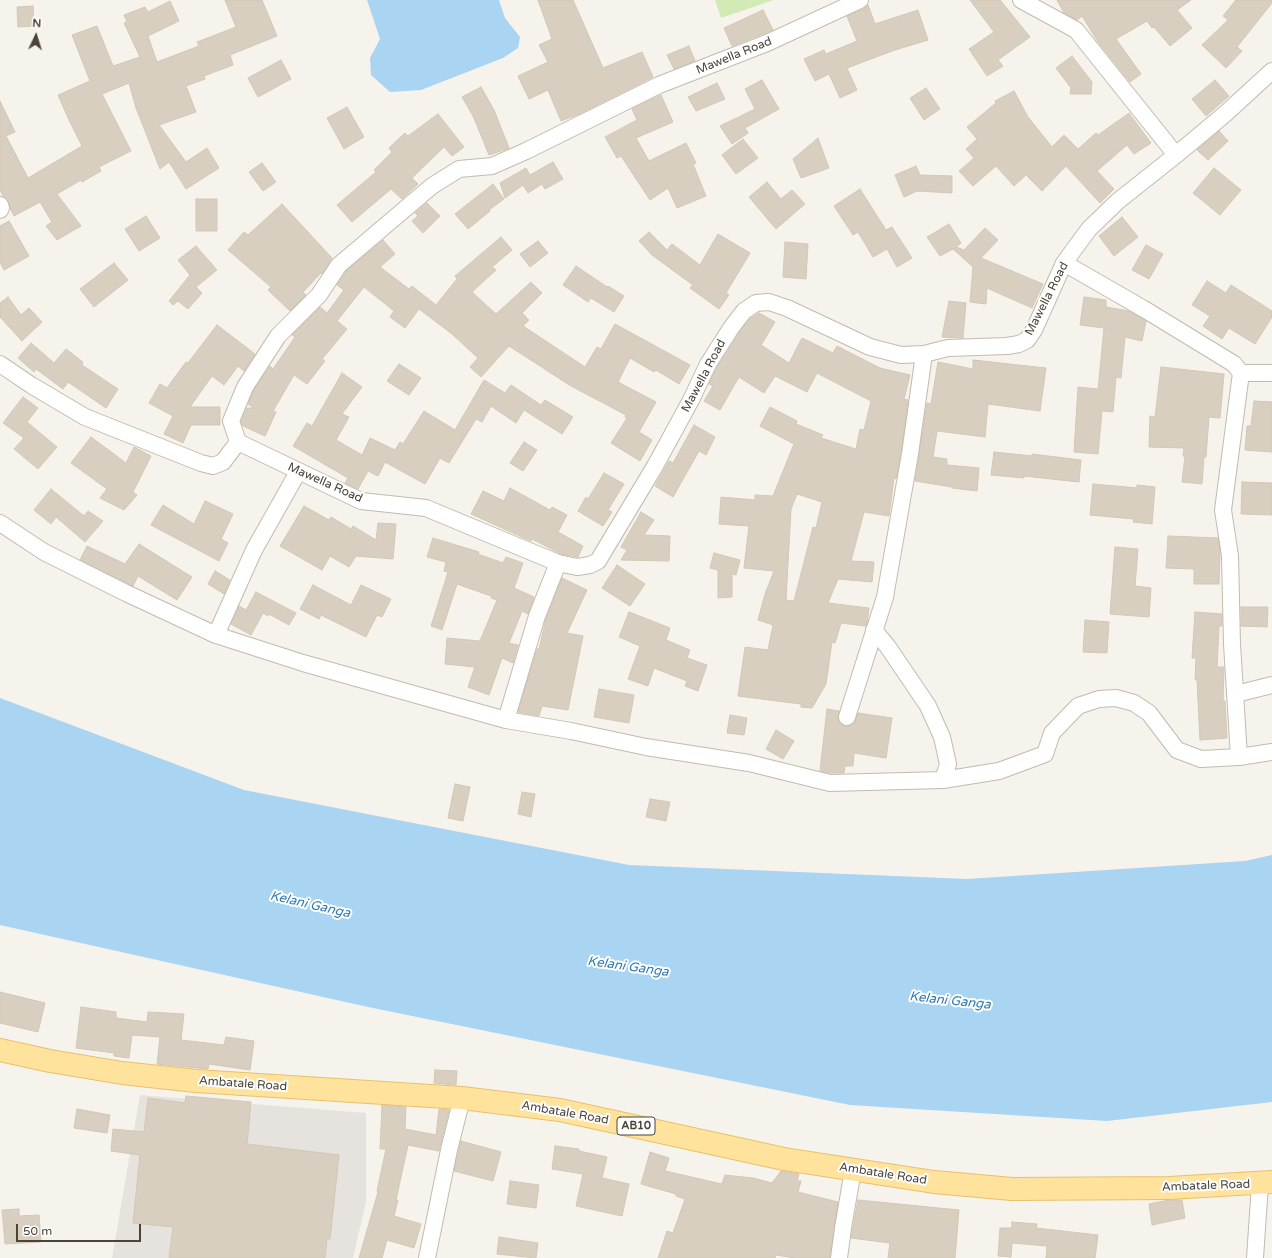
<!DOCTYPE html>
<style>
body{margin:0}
#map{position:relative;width:1272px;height:1258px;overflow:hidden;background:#f6f3ec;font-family:"Varela Round",sans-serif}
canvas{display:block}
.north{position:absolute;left:16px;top:16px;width:40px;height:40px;-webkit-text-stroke:3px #fff;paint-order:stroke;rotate:4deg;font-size:11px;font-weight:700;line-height:16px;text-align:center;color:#4b4439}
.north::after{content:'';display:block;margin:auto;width:14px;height:18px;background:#4b4439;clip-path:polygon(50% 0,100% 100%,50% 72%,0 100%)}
.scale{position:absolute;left:16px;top:1224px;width:125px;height:18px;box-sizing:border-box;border:2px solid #4b4439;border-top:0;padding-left:5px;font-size:12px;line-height:14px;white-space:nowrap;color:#4b4439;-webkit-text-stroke:3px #fff;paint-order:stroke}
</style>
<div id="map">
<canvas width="1272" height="1258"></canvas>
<div class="north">N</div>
<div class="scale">50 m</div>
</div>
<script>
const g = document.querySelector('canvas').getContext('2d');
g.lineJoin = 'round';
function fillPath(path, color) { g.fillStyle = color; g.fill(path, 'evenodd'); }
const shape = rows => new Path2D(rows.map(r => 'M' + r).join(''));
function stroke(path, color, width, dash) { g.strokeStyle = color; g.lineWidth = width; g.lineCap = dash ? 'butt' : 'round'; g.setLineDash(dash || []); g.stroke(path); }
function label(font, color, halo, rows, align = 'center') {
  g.font = font + ' "Varela Round",sans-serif'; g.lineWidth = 4; g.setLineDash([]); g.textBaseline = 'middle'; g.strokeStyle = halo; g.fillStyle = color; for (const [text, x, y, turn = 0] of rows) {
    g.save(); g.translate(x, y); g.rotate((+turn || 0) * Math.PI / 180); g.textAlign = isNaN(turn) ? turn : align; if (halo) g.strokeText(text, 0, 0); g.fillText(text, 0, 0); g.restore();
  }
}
fillPath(shape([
 [140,1095,366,1113,366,1202,353,1258,112,1258]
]), '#e6e2dd');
fillPath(shape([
 [715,0,774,0,721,18]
]), '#d2eab5');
fillPath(shape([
 [367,0,499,0,505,18,520,37,518,48,503,58,421,90,390,92,371,75,370,58,380,39],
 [0,698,244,790,629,865,967,879,1245,861,1272,855,1272,1102,1107,1121,850,1105,368,1007,0,925]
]), '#a9d4f2');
const building = shape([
 [225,0,262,0,277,36,230,55,233,65,204,76,205,79,186,86,196,112,159,125,186,162,207,148,219,168,186,189,169,162,160,169,136,108,129,83,102,94,131,151,99,167,101,171,82,182,81,180,57,194,81,226,57,240,46,226,52,222,40,202,14,216,10,208,9,202,3,196,0,190,0,101,15,132,6,136,28,178,82,146,69,120,58,95,90,81,72,35,97,26,113,66,140,57,124,23,127,22,124,15,145,7,148,12,170,1,179,21,148,36,157,62,199,46,197,42,236,27,225,0],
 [538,0,573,0,603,68,642,52,653,77,579,114,561,121,548,90,529,99,518,76,548,62,539,45,552,39,538,0],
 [970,0,1000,0,1030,37,998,60,1003,66,987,76,969,49,994,32,970,0],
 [1057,0,1191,0,1177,10,1192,28,1170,46,1154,27,1152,28,1147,21,1116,39,1141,74,1130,82,1098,42,1082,16,1077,20,1064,13,1057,0],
 [1236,0,1272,0,1272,3,1237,47,1242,51,1226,68,1202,45,1228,20,1223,16,1236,0],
 [868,5,875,24,918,10,928,40,892,51,847,68,857,90,840,98,829,74,815,81,804,59,824,50,826,54,857,41,847,16,864,9,868,5],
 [33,6,34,26,18,27,17,7,33,6],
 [763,10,773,30,732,46,724,28,763,10],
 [689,46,695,61,674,69,667,55,689,46],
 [1072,56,1092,82,1091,94,1070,94,1071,88,1056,68,1072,56],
 [281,60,291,79,258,97,248,78,281,60],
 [762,80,779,109,745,128,748,133,732,144,720,126,755,109,745,89,762,80],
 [1215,80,1229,96,1206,116,1192,99,1215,80],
 [717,83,725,99,696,111,688,97,717,83],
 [481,87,494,110,509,148,489,155,473,116,462,97,481,87],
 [926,88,940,109,924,120,910,98,926,88],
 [1014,91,1028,117,1052,147,1064,135,1078,149,1096,133,1098,135,1129,113,1151,143,1134,154,1127,145,1097,171,1114,189,1100,203,1066,166,1042,191,1026,175,1014,186,996,166,973,186,959,171,974,158,966,149,977,139,967,127,996,103,995,101,1014,91],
 [661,95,673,122,636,138,649,161,686,143,696,163,693,164,706,196,677,208,668,188,650,200,621,156,617,158,605,137,637,120,632,109,661,95],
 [347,107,364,137,344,149,327,118,347,107],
 [438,114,464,147,452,156,444,147,412,178,418,184,402,199,391,189,352,222,337,205,376,172,374,170,392,152,389,148,405,133,408,136,438,114],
 [1219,131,1228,141,1208,160,1197,150,1219,131],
 [818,138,829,168,801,178,793,159,818,138],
 [743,139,758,158,736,174,722,155,743,139],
 [553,162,563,179,545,189,542,184,528,193,523,185,505,198,500,183,526,168,530,175,553,162],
 [262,163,276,182,263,191,249,172,262,163],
 [916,166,920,175,952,176,952,193,917,191,904,197,895,175,916,166],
 [1214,168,1241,190,1220,215,1193,193,1214,168],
 [767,182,781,199,792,190,805,204,776,229,749,197,767,182],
 [493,184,504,199,489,210,490,211,468,229,455,214,493,184],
 [860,189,886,230,892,227,912,258,897,267,887,249,873,257,858,232,853,235,834,206,860,189],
 [196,199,217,199,217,231,196,231,196,199],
 [427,203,440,216,423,233,412,221,418,216,415,213,427,203],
 [282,204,332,258,322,274,321,273,303,292,306,295,290,311,268,290,271,287,228,250,244,232,248,235,282,204],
 [146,216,160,238,139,251,125,229,146,216],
 [1122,217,1138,237,1114,256,1099,236,1122,217],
 [9,221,29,256,4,270,0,262,0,226,9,221],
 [949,224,961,243,956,247,964,250,985,228,998,240,981,258,1043,284,1032,308,987,288,986,304,970,302,973,267,953,249,940,256,927,237,949,224],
 [649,232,667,250,672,244,700,265,718,234,750,253,726,293,729,295,719,309,690,288,693,285,652,255,639,241,649,232],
 [501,237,512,250,492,267,496,270,472,292,496,314,531,282,542,293,522,313,529,320,523,326,585,367,597,347,601,349,615,324,690,365,679,384,656,370,654,372,630,358,618,382,656,402,639,432,652,440,640,461,611,443,627,418,625,417,626,415,571,386,509,346,481,377,470,367,478,358,452,334,419,309,405,328,390,317,394,311,364,287,337,321,347,329,322,359,325,361,307,384,294,375,273,411,276,412,265,436,243,426,241,421,247,408,254,408,248,404,253,391,270,366,273,369,295,337,292,335,320,307,327,313,344,290,337,285,346,271,383,240,395,254,380,267,409,289,412,286,436,305,457,279,455,276,501,237],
 [538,241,548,253,530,267,520,254,538,241],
 [785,242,808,244,806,279,783,277,785,242],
 [1146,245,1163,254,1149,279,1132,270,1146,245],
 [196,246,217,270,196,287,202,293,188,309,178,301,173,305,169,301,190,275,178,260,196,246],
 [114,263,128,280,94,307,80,289,114,263],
 [576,266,607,287,608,286,624,296,614,312,591,298,588,302,563,285,576,266],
 [1207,281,1226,293,1231,285,1272,311,1272,317,1255,344,1229,328,1222,339,1203,326,1210,316,1192,305,1207,281],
 [8,297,21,315,29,308,42,322,22,341,0,317,0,303,8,297],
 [1084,297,1106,300,1106,307,1129,311,1146,321,1142,341,1125,337,1121,378,1116,377,1113,412,1102,411,1098,454,1074,452,1078,387,1098,389,1104,328,1080,325,1084,297],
 [949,301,966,303,963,338,942,337,949,301],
 [759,313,775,322,761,345,789,363,802,338,833,353,837,346,880,368,910,375,904,399,908,400,901,453,896,479,894,478,889,516,864,512,851,561,874,562,872,582,838,579,828,603,869,608,867,624,865,626,841,623,835,643,832,642,826,684,812,708,801,707,801,704,738,696,745,647,768,650,773,625,758,620,765,594,774,571,744,568,749,526,719,524,721,497,755,500,755,495,773,496,794,444,760,426,770,407,797,421,796,424,823,435,821,438,856,449,860,429,864,430,871,401,817,373,807,392,775,376,764,393,739,377,720,410,704,401,713,386,709,384,716,369,743,327,751,318,759,313],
 [797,494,822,502,816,528,813,527,794,601,786,600,791,509,797,494],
 [217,325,255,354,244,371,238,366,224,385,212,376,190,407,220,407,220,425,191,425,183,443,164,434,173,416,149,403,160,384,167,388,186,362,188,363,217,325],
 [31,343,54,363,66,349,83,362,82,365,118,389,106,408,68,382,63,389,36,369,34,372,18,358,31,343],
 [973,360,1046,368,1040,411,988,404,985,437,937,431,933,457,947,459,947,465,979,468,977,491,952,488,952,487,915,481,927,403,931,404,938,362,973,369,973,360],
 [399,364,421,378,409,395,387,381,399,364],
 [1161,367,1224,374,1220,418,1209,417,1206,457,1204,457,1202,484,1182,482,1185,456,1183,456,1184,448,1149,447,1150,416,1155,417,1161,367],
 [342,373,362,387,342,414,349,417,336,440,362,455,370,438,395,450,400,442,403,444,424,411,455,430,484,380,505,393,511,385,541,405,545,400,573,417,562,434,524,410,516,423,491,406,482,422,476,419,449,463,440,458,425,484,385,462,378,476,368,471,358,489,345,483,348,478,293,446,307,423,312,426,342,373],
 [23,397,38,408,27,422,57,447,38,469,14,449,24,438,3,423,23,397],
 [1254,401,1272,402,1272,452,1245,450,1247,426,1251,426,1254,401],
 [694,425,715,437,706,455,699,451,673,497,655,486,669,461,673,463,694,425],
 [91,437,126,463,134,447,151,456,133,492,137,495,124,510,100,498,107,489,71,463,91,437],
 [524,442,537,450,523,471,510,463,524,442],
 [994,452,1032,456,1032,454,1081,460,1079,482,1024,476,1024,478,991,475,994,452],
 [604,473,624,484,608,510,612,512,603,526,578,511,586,497,588,499,604,473],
 [1242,482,1272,483,1272,515,1241,514,1242,482],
 [1093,484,1137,488,1137,485,1155,487,1152,524,1133,522,1134,519,1090,515,1093,484],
 [510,488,550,510,552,507,567,515,558,532,583,546,578,557,561,554,532,539,531,541,471,514,483,491,504,501,510,488],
 [51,489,84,516,88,511,103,521,85,542,56,517,51,524,34,510,51,489],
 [205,501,233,514,221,539,228,543,219,561,151,525,163,505,194,524,205,501],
 [304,506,329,520,331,517,351,529,353,526,376,540,378,523,396,524,393,559,356,556,349,567,330,556,322,570,280,546,304,506],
 [641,512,654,520,644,535,670,536,669,561,621,560,627,550,621,547,641,512],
 [1168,536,1218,538,1220,553,1219,584,1194,584,1194,569,1166,568,1168,536],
 [433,538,479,552,478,554,503,563,506,557,523,563,514,588,534,597,528,614,522,611,509,643,518,645,513,663,502,658,489,695,468,687,475,667,445,664,447,638,480,641,497,600,491,598,491,596,457,584,442,630,431,626,448,572,444,571,446,562,427,557,433,538],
 [139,544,192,577,177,600,138,576,133,586,80,560,87,546,125,564,139,544],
 [1115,547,1138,549,1135,586,1151,588,1149,617,1110,614,1115,547],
 [714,553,740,560,736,575,732,574,732,597,718,598,718,570,710,568,714,553],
 [617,565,645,584,630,606,602,588,617,565],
 [215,571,230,580,224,594,208,584,215,571],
 [562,578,587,590,567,633,583,636,568,710,542,706,539,716,518,712,537,649,539,649,546,619,562,578],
 [313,585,351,605,361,585,391,599,382,617,377,615,366,637,321,615,319,619,300,609,313,585],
 [256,592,296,613,289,625,269,614,268,616,263,613,251,635,231,624,239,606,246,610,256,592],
 [1241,607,1268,607,1267,627,1241,626,1241,607],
 [629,612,670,628,666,640,690,650,687,658,707,665,698,691,685,686,687,681,654,668,648,686,628,679,640,646,619,637,629,612],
 [1195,612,1222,614,1222,626,1219,626,1217,667,1224,667,1223,701,1225,701,1227,738,1200,740,1197,680,1195,680,1196,658,1192,658,1195,612],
 [1085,620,1109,622,1107,653,1083,652,1085,620],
 [599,689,634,695,629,723,594,717,599,689],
 [827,709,839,711,838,719,840,724,845,726,849,726,854,724,858,713,892,718,886,758,854,753,853,766,845,766,844,773,831,773,820,771,827,709],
 [730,715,747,718,744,735,727,733,730,715],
 [776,730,794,741,783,759,766,749,776,730],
 [455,784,470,787,463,821,448,818,455,784],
 [522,792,535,794,531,817,518,814,522,792],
 [650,799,670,802,666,821,646,817,650,799],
 [0,992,45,1003,38,1032,0,1023,0,992],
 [81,1007,116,1012,116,1018,147,1022,148,1012,184,1014,181,1040,224,1045,226,1037,254,1041,250,1070,209,1064,208,1069,157,1064,160,1037,132,1035,129,1058,114,1056,114,1053,76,1048,81,1007],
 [435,1070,457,1071,456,1085,434,1083,435,1070],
 [186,1096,251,1102,247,1144,339,1155,330,1239,327,1239,325,1258,169,1258,173,1227,133,1223,140,1155,111,1151,113,1129,144,1132,148,1098,185,1103,186,1096],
 [382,1105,406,1107,405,1129,436,1135,439,1109,449,1110,439,1151,408,1145,396,1200,398,1200,394,1216,421,1224,414,1248,387,1240,382,1258,359,1258,378,1192,377,1191,386,1149,380,1149,382,1105],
 [77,1109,110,1115,107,1133,74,1128,77,1109],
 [461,1141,501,1152,493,1181,454,1171,461,1141],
 [555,1146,579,1149,579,1151,607,1157,602,1178,629,1184,622,1216,576,1206,583,1174,552,1169,555,1146],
 [650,1152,669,1158,665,1171,722,1184,725,1175,753,1178,772,1183,781,1171,799,1174,797,1181,801,1181,798,1192,838,1202,830,1258,795,1258,776,1255,775,1258,658,1258,667,1231,673,1233,685,1199,676,1196,676,1194,641,1184,650,1152],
 [510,1181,539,1185,536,1208,507,1204,510,1181],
 [858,1200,959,1210,955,1258,888,1258,890,1243,851,1238,858,1200],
 [1169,1200,1182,1200,1185,1218,1152,1225,1149,1204,1169,1200],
 [19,1209,19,1216,39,1215,41,1242,5,1244,2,1210,19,1209],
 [1012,1222,1037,1224,1036,1228,1098,1235,1095,1258,1046,1258,1047,1246,1012,1243,1011,1257,998,1256,1000,1228,1012,1228,1012,1222],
 [499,1237,538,1243,536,1258,497,1254,499,1237]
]);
fillPath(building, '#d8cfc1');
stroke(building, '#d3c7b4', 1);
const minor = shape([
 [1021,0,1076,30,1176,155],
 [0,205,1,208,0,210],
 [1064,263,1144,309,1234,364,1241,373,1223,510,1230,556,1232,644,1239,757],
 [0,364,31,385,85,417,201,463,213,466,223,462,238,442,231,421,245,387,278,336,319,295,339,265,432,186,459,169,492,166,526,151,659,85,767,43,860,0],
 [1241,373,1272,373],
 [238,442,361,501,426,508,558,563,577,567,590,565,598,561,655,466,691,400,708,364,731,328,744,311,756,303,769,302,787,308,870,347,901,355,924,354,948,348,1007,346,1019,344,1027,340,1034,330,1064,263,1089,229,1118,201,1176,155,1225,114,1272,71],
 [0,523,44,552,126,593,216,635,303,663,506,720,571,731,646,747,749,763,830,783,943,780,999,771,1045,754,1052,733,1078,706,1099,699,1116,698,1134,703,1149,713,1177,750,1201,759,1239,757,1272,752],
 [874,630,888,647,928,706,942,737,948,764,943,780],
 [216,635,254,550,298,472],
 [1236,694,1272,685],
 [847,717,885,597,910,454,924,354],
 [506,720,537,616,558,563],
 [427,1258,449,1150,462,1098],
 [839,1258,843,1228,853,1170],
 [1255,1258,1260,1184]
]);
const primary = shape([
 [0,1050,50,1061,122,1073,196,1081,462,1098,560,1110,784,1159,934,1182,1012,1189,1169,1188,1272,1182]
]);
stroke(minor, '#c2bbae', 18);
stroke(primary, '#e6c16a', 24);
stroke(minor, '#fff', 16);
stroke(primary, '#ffe39c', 22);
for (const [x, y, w] of [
 [636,1126,38]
]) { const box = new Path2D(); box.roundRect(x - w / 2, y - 9, w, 18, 3); g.fillStyle = '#fff'; g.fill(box); stroke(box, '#4b4439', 1); }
label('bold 11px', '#4b4439', null, [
 ["AB10",636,1126]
]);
label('12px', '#4b4439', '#fff', [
 ["Mawella Road",734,56,-22],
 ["Mawella Road",1047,299,-63],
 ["Mawella Road",704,376,-62],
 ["Mawella Road",325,483,24],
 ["Ambatale Road",243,1084,4],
 ["Ambatale Road",565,1113,10],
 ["Ambatale Road",883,1174,9],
 ["Ambatale Road",1206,1186,-2]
]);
label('italic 13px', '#2e7ab2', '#fff', [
 ["Kelani Ganga",310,905,13],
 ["Kelani Ganga",628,967,8],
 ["Kelani Ganga",950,1001,6]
]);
</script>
